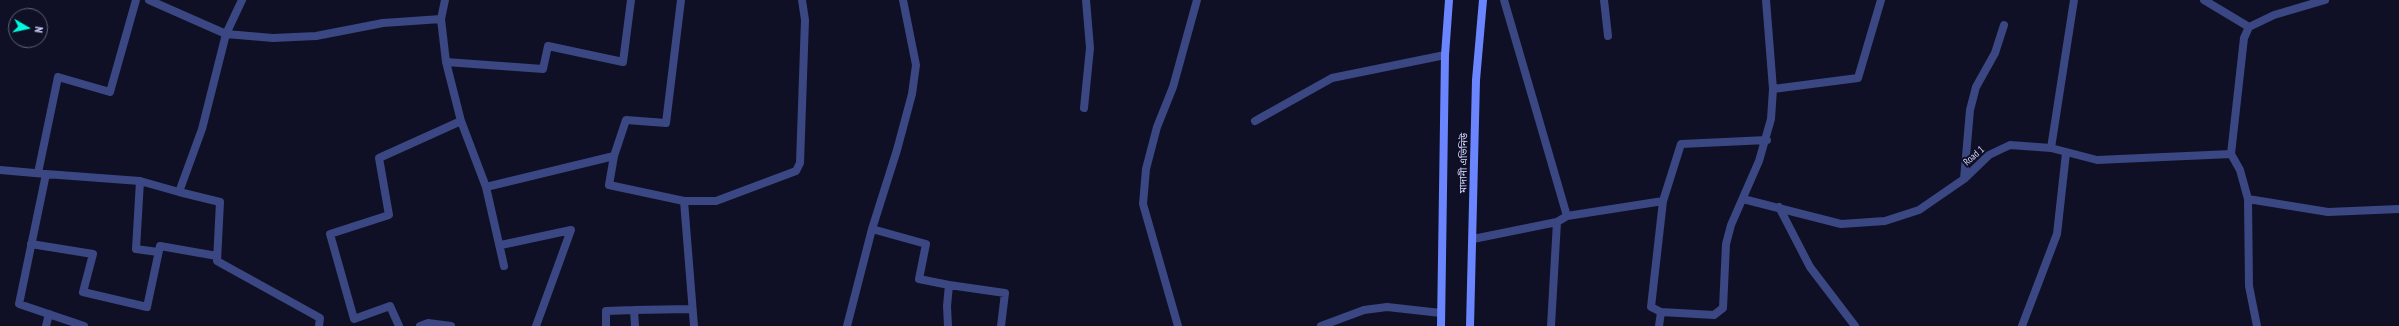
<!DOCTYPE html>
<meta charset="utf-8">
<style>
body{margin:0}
#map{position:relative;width:2399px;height:326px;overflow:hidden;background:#0f1025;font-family:"PT Sans Narrow",sans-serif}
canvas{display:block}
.north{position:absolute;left:8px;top:8px;width:40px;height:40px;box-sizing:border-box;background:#0f1025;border:1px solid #5d607c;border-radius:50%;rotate:99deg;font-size:11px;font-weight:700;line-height:16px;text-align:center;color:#d3d7ff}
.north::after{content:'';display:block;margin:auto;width:14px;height:18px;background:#02fbe0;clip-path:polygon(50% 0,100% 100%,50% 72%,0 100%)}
</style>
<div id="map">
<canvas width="2399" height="326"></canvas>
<div class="north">N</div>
</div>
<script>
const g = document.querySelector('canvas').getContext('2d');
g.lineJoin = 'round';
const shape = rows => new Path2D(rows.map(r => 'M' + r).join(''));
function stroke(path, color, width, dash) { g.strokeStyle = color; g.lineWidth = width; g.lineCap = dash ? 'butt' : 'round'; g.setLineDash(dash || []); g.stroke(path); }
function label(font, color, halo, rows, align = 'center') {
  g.font = font + ' "PT Sans Narrow","Noto Sans Bengali",sans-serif'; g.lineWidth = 4; g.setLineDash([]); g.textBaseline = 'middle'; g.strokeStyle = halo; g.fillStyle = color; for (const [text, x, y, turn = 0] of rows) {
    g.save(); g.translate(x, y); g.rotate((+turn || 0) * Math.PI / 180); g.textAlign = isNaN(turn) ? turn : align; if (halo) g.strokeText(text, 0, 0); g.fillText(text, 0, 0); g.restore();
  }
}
stroke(shape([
 [149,0,226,34,273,38,316,36,383,23,441,19],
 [242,0,226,34,202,129,179,192,220,202,217,261,320,318,319,326],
 [445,0,441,19,446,62,461,121,486,187,504,266],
 [681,0,666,123,626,120,614,156,609,185,684,201,716,201,796,171,800,163,805,20,802,0],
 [1504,0,1567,216],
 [1604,0,1608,36],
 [2204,0,2249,27],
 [446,62,543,69,548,46,623,62,631,0],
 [1773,89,1858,78,1881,0],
 [1084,108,1090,48,1086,0],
 [1255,121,1332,78,1445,55],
 [2051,148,2074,0],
 [0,170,46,174,19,304,84,326],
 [38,173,58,77,110,92,136,0],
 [46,174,140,181,136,249,158,252],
 [1964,179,1970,110,1976,87,1995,53,2004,25],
 [140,181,179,192],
 [486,187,614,156],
 [1743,199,1841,224,1885,221,1919,210,1964,179,1989,155,2010,145,2051,148,2097,160,2231,154],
 [2248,199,2328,212,2399,209],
 [684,201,694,326],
 [1779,207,1810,267,1855,326],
 [872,229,926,244,919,279,949,285,947,306,948,326],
 [1473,239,1557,222,1567,216,1663,201],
 [31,244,93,254,83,292,147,307,160,246,217,256],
 [501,245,571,230,536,326],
 [949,285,1005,293,1001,326],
 [1661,312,1651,307,1663,201,1681,144,1767,140],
 [46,326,49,314],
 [399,326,390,306,354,319,330,234,389,215,379,158,461,121],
 [420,326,428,323,451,326],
 [606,326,606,311,634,310],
 [635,326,634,310,692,309],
 [847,326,872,229,897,150,912,94,916,65,903,0],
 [1178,326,1143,204,1146,169,1157,127,1173,87,1197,0],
 [1321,326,1364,310,1387,307,1441,313],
 [1551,326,1557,222],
 [1659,326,1661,312,1714,315,1723,308,1726,244,1731,225,1759,161,1771,119,1773,89,1766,0],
 [2022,326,2057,234,2066,153],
 [2257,326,2249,286,2248,199,2240,170,2231,154,2244,38,2249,27,2274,15,2325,0]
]), '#3a4783', 8);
stroke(shape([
 [1441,326,1445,55,1449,0],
 [1470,326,1476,80,1483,0]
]), '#6b85fe', 8);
label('10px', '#d3d7ff', '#0f1025', [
 ["Road 1",1974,156,-41],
 ["মাদানী এভিনিউ",1464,163,-89]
]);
</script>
